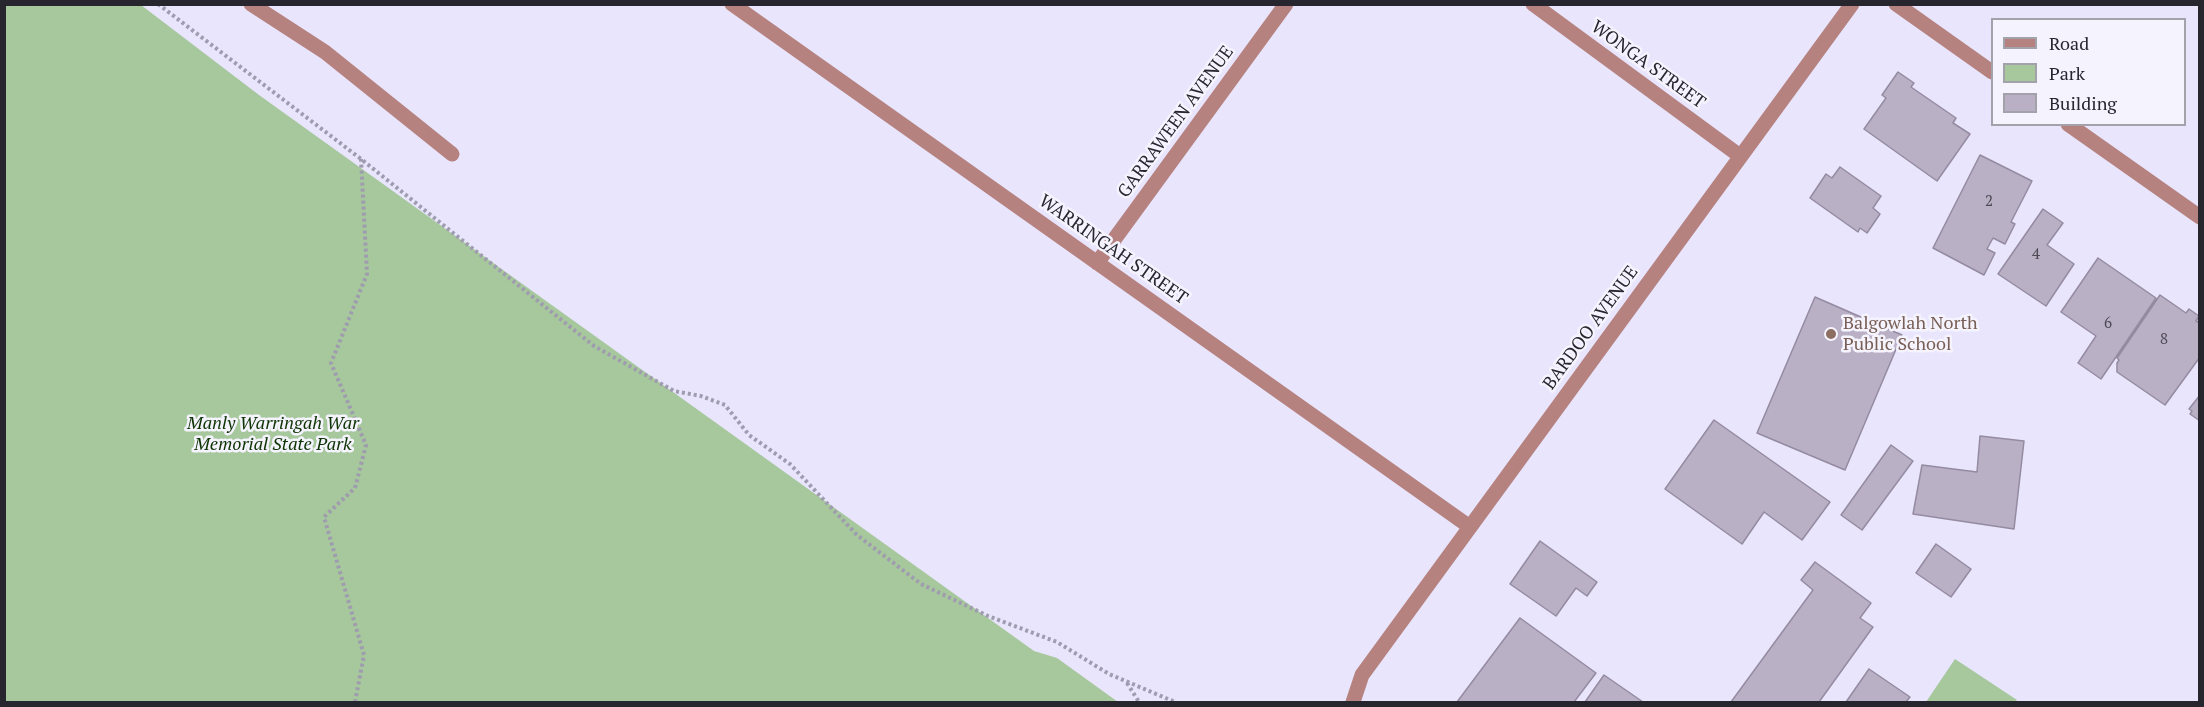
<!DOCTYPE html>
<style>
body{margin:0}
#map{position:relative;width:2204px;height:707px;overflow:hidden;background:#e8e5fd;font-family:"PT Serif",serif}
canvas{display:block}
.frame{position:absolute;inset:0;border:6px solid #27262f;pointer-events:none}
.legend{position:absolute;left:1991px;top:18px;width:195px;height:108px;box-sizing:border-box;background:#f5f4fe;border:2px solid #a3a2ab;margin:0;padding:8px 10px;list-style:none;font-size:18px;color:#27262f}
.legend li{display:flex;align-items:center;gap:12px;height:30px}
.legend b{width:30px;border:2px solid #a3a2ab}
</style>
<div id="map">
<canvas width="2204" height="707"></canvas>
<div class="frame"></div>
<ul class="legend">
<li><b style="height:8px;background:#b6827f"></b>Road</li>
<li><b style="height:16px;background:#a7c79d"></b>Park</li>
<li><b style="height:16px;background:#b9b0c5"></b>Building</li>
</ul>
</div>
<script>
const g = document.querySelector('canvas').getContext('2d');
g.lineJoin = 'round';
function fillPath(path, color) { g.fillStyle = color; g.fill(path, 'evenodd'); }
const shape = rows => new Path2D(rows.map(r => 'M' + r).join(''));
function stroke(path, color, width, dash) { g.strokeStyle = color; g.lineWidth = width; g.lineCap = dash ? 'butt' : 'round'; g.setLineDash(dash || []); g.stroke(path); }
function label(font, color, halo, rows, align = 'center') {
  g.font = font + ' "PT Serif",serif'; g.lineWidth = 5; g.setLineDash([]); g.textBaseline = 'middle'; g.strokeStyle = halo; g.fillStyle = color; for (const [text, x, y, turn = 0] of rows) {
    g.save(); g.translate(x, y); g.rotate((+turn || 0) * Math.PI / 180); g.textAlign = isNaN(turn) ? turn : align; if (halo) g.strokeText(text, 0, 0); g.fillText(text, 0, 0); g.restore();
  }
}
fillPath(shape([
 [4,5,141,5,259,95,1034,651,1057,658,1118,702,5,702],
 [1955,659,2017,700,2015,702,1926,702]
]), '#a7c79d');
const building = shape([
 [1898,72,1914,83,1911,87,1956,118,1953,123,1970,134,1937,181,1864,129,1886,98,1882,95,1898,72],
 [1980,155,2032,181,2011,222,2015,224,2005,244,1993,238,1987,249,1995,253,1984,275,1933,248,1980,155],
 [1840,167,1881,196,1873,208,1880,214,1867,233,1860,228,1858,232,1810,198,1826,174,1832,178,1840,167],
 [2043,209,2063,223,2047,245,2074,264,2046,306,1998,274,2043,209],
 [2098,258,2156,298,2101,379,2078,363,2096,336,2061,312,2098,258],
 [2160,295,2186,313,2189,309,2199,316,2196,321,2200,323,2200,357,2165,405,2117,372,2117,363,2119,360,2117,358,2160,295],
 [1815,297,1902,335,1845,470,1757,433,1815,297],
 [2200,395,2200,421,2190,414,2192,411,2189,409,2200,395],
 [1714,420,1830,502,1802,540,1764,512,1742,544,1665,489,1714,420],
 [1980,436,2024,441,2014,529,1913,514,1922,465,1977,472,1980,436],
 [1891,445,1913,461,1862,530,1841,515,1891,445],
 [1540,541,1597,582,1587,596,1576,588,1556,616,1510,584,1540,541],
 [1936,544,1971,569,1951,597,1916,573,1936,544],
 [1815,562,1871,603,1860,618,1873,627,1819,702,1731,702,1813,590,1801,580,1815,562],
 [1520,618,1596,673,1574,702,1457,702,1520,618],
 [1869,669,1910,697,1906,702,1846,702,1869,669],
 [1604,675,1643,702,1585,702,1604,675]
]);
fillPath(building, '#b9b0c5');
stroke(building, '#958ba0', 1.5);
stroke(shape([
 [158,4,361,159,594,346,674,391,701,396,725,405,749,435,790,464,857,535,921,584,988,616,1057,642,1109,674,1175,702],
 [1127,683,1139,702],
 [355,702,364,655,324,517,355,488,366,445,331,363,367,274,361,159]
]), '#9e9cae', 4, [3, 3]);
stroke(shape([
 [251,4,325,52,452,154]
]), '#b6827f', 15);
stroke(shape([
 [732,4,1470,527],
 [1533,4,1740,156],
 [1896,4,1992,72],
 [2068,124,2200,217],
 [1097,263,1286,4],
 [1353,702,1362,675,1852,4]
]), '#b6827f', 15);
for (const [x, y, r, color] of [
 [1831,334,6,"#8d6e63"]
]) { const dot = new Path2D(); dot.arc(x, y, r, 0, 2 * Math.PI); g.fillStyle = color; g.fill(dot); stroke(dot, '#f5f4fe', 2); }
label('15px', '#4c4854', null, [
 ["2",1989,202],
 ["4",2036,255],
 ["6",2108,324],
 ["8",2164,340]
]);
label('18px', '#27262f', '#f5f4fe', [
 ["WONGA STREET",1648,65,36],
 ["GARRAWEEN AVENUE",1176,122,-54],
 ["WARRINGAH STREET",1113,250,35],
 ["BARDOO AVENUE",1591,328,-54]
]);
label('18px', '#785e54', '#f5f4fe', [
 ["Balgowlah North",1843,324],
 ["Public School",1843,345]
], 'left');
label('italic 18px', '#0c3300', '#f5f4fe', [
 ["Manly Warringah War",273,424],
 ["Memorial State Park",273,445]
]);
</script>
